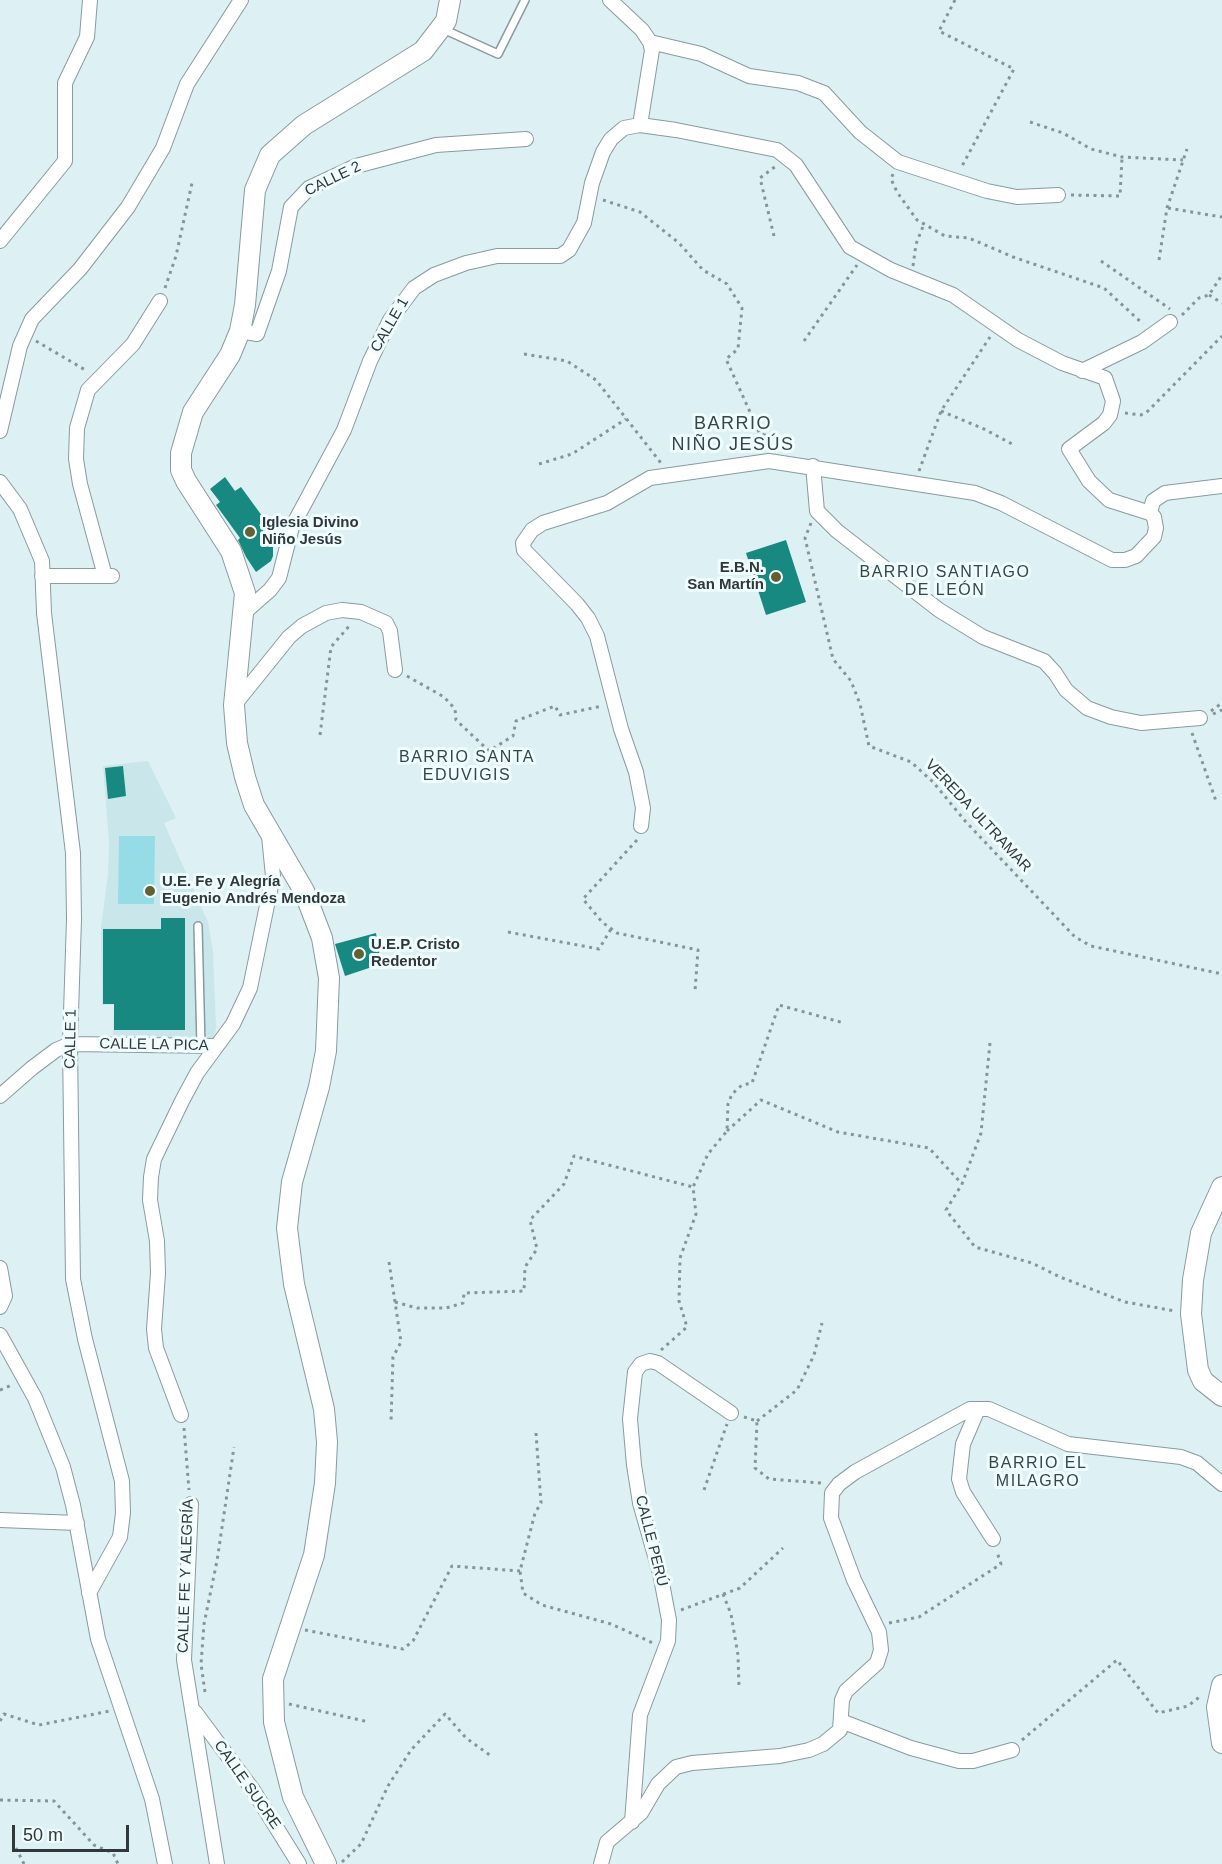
<!DOCTYPE html>
<meta charset="utf-8">
<style>
body{margin:0}
#map{position:relative;width:1222px;height:1864px;overflow:hidden;background:#ddf1f4;font-family:Arial,sans-serif}
canvas{display:block}
.scale{position:absolute;left:12px;top:1825px;width:117px;height:27px;box-sizing:border-box;border:3px solid #303839;border-top:0;padding-left:8px;font-size:18px;line-height:21px;white-space:nowrap;color:#303839;-webkit-text-stroke:4px #f0fdfe;paint-order:stroke}
</style>
<div id="map">
<canvas width="1222" height="1864"></canvas>
<div class="scale">50 m</div>
</div>
<script>
const g = document.querySelector('canvas').getContext('2d');
g.lineJoin = 'round';
function fillPath(path, color) { g.fillStyle = color; g.fill(path, 'evenodd'); }
const shape = rows => new Path2D(rows.map(r => 'M' + r).join(''));
function stroke(path, color, width, dash) { g.strokeStyle = color; g.lineWidth = width; g.lineCap = dash ? 'butt' : 'round'; g.setLineDash(dash || []); g.stroke(path); }
function label(font, color, halo, rows, align = 'center') {
  g.font = font + ' Arial,sans-serif'; g.lineWidth = 6; g.setLineDash([]); g.textBaseline = 'middle'; g.strokeStyle = halo; g.fillStyle = color; for (const [text, x, y, turn = 0] of rows) {
    g.save(); g.translate(x, y); g.rotate((+turn || 0) * Math.PI / 180); g.textAlign = isNaN(turn) ? turn : align; if (halo) g.strokeText(text, 0, 0); g.fillText(text, 0, 0); g.restore();
  }
}
fillPath(shape([
 [148,761,176,818,164,823,208,922,213,951,216,1028,214,1040,113,1037,114,1005,102,1005,101,927,108,874,109,843,103,766]
]), '#c9e6ea');
fillPath(shape([
 [119,836,155,836,154,904,118,904]
]), '#95dce6');
fillPath(shape([
 [225,477,235,491,241,487,265,520,259,525,273,544,273,556,271,561,256,572,246,557,238,540,240,538,216,505,220,502,210,489],
 [786,540,806,602,766,615,746,553],
 [123,766,126,796,108,799,105,768],
 [161,918,185,918,185,1030,114,1030,114,1004,103,1004,103,929,161,929],
 [376,933,381,964,345,976,335,944]
]), '#178981');
const lane = shape([
 [443,29,498,54,525,0],
 [198,926,201,1046]
]);
const street = shape([
 [610,0,642,30,650,42,652,50,640,125],
 [650,42,701,54,749,76,798,83,824,93,860,132,898,162,987,191,1017,197,1058,195],
 [0,241,65,161,65,83,87,37,90,0],
 [240,331,257,334,279,271,291,207,309,188,356,166,436,145,526,139],
 [1082,371,1142,342,1170,322],
 [0,431,20,346,32,319,80,269,128,207,163,148,187,84,241,0],
 [813,466,817,511,837,531,939,610,983,637,1044,661,1055,673,1066,690,1087,708,1111,717,1141,723,1200,718],
 [0,482,20,509,42,561,44,613,73,853,74,919,70,1044,73,1279,85,1339,122,1481,123,1513,120,1537,89,1593],
 [1150,513,1153,501,1165,493,1222,486],
 [42,576,112,576],
 [105,576,80,484,76,459,77,428,88,390,133,344,160,301],
 [245,612,270,590,279,578,292,527,344,430,370,361,390,320,414,288,434,275,466,263,497,256,560,256,569,250,584,223,592,183,603,152,611,139,624,128,640,125,676,130,777,150,796,165,850,247,891,270,953,295,1018,340,1062,363,1105,378,1113,401,1110,415,1104,423,1069,449,1089,481,1109,500,1150,513,1154,517,1156,528,1154,537,1136,556,1125,560,1112,560,1001,503,975,493,769,461,650,478,607,503,543,523,532,530,523,543,524,550,577,604,588,618,597,636,621,729,636,772,643,808,641,826],
 [235,704,289,637,302,626,326,613,342,610,361,612,386,623,390,631,395,670],
 [0,1096,32,1068,56,1050,70,1044,217,1046],
 [0,1268,5,1296,0,1307],
 [0,1335,35,1398,63,1467,73,1505,98,1639,152,1799,165,1864],
 [978,1409,963,1444,959,1479,963,1492,993,1539],
 [181,1415,156,1348,154,1329,158,1273,157,1241,150,1200,151,1177,154,1159,182,1101,197,1073,233,1024,250,988,273,876,269,836],
 [191,1504,184,1660,217,1864],
 [0,1520,77,1523],
 [195,1712,253,1790,299,1864],
 [841,1721,911,1748,959,1761,973,1761,1012,1750],
 [632,1822,640,1715,668,1641,669,1620,660,1573,640,1503,634,1465,630,1419,635,1372,641,1364,650,1361,658,1363,731,1413],
 [601,1864,607,1842,641,1813,658,1784,676,1767,692,1763,780,1756,809,1750,823,1744,840,1730,842,1700,846,1691,877,1663,881,1650,879,1632,854,1580,831,1518,832,1493,839,1484,855,1472,970,1409,989,1409,1068,1444,1181,1457,1197,1463,1222,1484]
]);
const secondary = shape([
 [1222,1187,1201,1233,1193,1280,1191,1314,1198,1370,1203,1381,1222,1396],
 [1222,1685,1217,1707,1222,1743],
 [326,1864,293,1797,274,1722,273,1679,314,1555,325,1483,327,1442,324,1409,294,1284,287,1228,292,1182,319,1087,326,1051,329,978,322,938,304,891,254,805,245,777,237,743,234,705,245,593,231,551,186,481,181,470,181,453,193,412,230,355,240,331,245,305,255,190,270,155,304,125,423,51,446,21,450,0]
]);
stroke(lane, '#889b9e', 10);
stroke(street, '#889b9e', 16);
stroke(secondary, '#889b9e', 22);
stroke(shape([
 [955,0,939,31,1014,69,961,168],
 [1030,122,1063,133,1091,149,1122,157,1183,160],
 [893,174,891,179,897,192,917,220,945,236,969,238,1013,257,1104,288,1143,324],
 [1071,195,1120,196,1122,158],
 [603,200,640,212,679,243,703,270,727,284,742,308,738,349,726,359,760,434,765,435,770,447],
 [1168,208,1222,217],
 [774,236,760,178,776,166],
 [1159,260,1167,208,1187,149],
 [1101,261,1170,309],
 [913,266,916,244,924,224],
 [165,288,176,256,192,183],
 [1209,295,1222,303],
 [1182,315,1199,298,1209,295,1222,275],
 [36,341,87,371],
 [804,341,857,265],
 [524,354,567,361,596,380,661,463],
 [941,411,984,429,1014,445],
 [1125,413,1141,415,1148,411,1222,336],
 [539,464,572,454,626,419],
 [919,471,941,411,990,337],
 [811,523,805,538,833,659,851,681,860,704,869,746,911,762,933,782,966,822,1075,937,1091,946,1222,974],
 [407,676,444,697,455,709,456,720,489,751,513,736,516,721,555,706,560,715,602,706],
 [1211,711,1222,703],
 [1213,714,1222,710],
 [1192,733,1216,801],
 [320,735,331,647,350,625],
 [637,840,583,899,602,922,617,933,698,950,695,991],
 [508,932,599,949,611,929],
 [990,1043,981,1133,962,1184,946,1210,975,1247,1032,1263,1060,1277,1125,1302,1175,1311],
 [727,1131,761,1100,838,1132,929,1148,962,1184],
 [389,1262,401,1342,393,1357,391,1422],
 [395,1302,417,1308,446,1308,463,1303,464,1293,524,1291,525,1267,537,1249,530,1220,564,1184,574,1156,693,1187],
 [661,1350,687,1327,679,1301,680,1258,696,1214,693,1187,708,1154,727,1131,728,1104,732,1094,742,1085,752,1083,779,1005,844,1023],
 [0,1390,12,1385],
 [744,1417,757,1421,755,1468,769,1479,821,1483],
 [757,1421,797,1390,814,1355,822,1323],
 [184,1428,189,1490],
 [536,1433,541,1503,535,1513,520,1571,523,1593,542,1605,611,1624,653,1643],
 [704,1490,727,1424],
 [723,1594,731,1614,738,1655,739,1687],
 [681,1610,740,1588,783,1548],
 [889,1623,919,1617,1001,1564,997,1552],
 [305,1630,403,1649,413,1641,452,1566,520,1571],
 [205,1692,201,1664,204,1624,217,1561,234,1447],
 [289,1704,369,1722],
 [0,1721,4,1714,39,1725,110,1711],
 [1022,1740,1117,1660,1158,1713,1188,1706,1202,1695],
 [0,1800,54,1801,94,1845,113,1853,118,1864],
 [16,1848,24,1864],
 [342,1862,361,1844,388,1786,411,1750,445,1714,466,1738,491,1756]
]), '#879597', 3, [3, 4.5]);
stroke(lane, '#fff', 7);
stroke(street, '#fff', 14);
stroke(secondary, '#fff', 20);
for (const [x, y, r, color] of [
 [250,532,6,"#61622f"],
 [776,577,6,"#61622f"],
 [150,891,6,"#61622f"],
 [359,954,6,"#61622f"]
]) { const dot = new Path2D(); dot.arc(x, y, r, 0, 2 * Math.PI); g.fillStyle = color; g.fill(dot); stroke(dot, '#f0fdfe', 2); }
label('15px', '#303839', '#f0fdfe', [
 ["CALLE 2",333,179,-26],
 ["CALLE 1",390,325,-60],
 ["VEREDA ULTRAMAR",978,816,47],
 ["CALLE 1",71,1039,-89],
 ["CALLE LA PICA",154,1045,1],
 ["CALLE PERÚ",651,1541,76],
 ["CALLE FE Y ALEGRÍA",186,1576,-88],
 ["CALLE SUCRE",247,1785,55]
]);
label('bold 15px', '#303839', '#f0fdfe', [
 ["Iglesia Divino",262,523],
 ["Niño Jesús",262,540],
 ["E.B.N.",764,568,"right"],
 ["San Martín",764,585,"right"],
 ["U.E. Fe y Alegría",162,882],
 ["Eugenio Andrés Mendoza",162,899],
 ["U.E.P. Cristo",371,945],
 ["Redentor",371,962]
], 'left');
g.letterSpacing = '1.5px';
label('16px', '#36474a', '#f0fdfe', [
 ["BARRIO SANTIAGO",945,573],
 ["DE LEÓN",945,591],
 ["BARRIO SANTA",467,758],
 ["EDUVIGIS",467,776],
 ["BARRIO EL",1038,1464],
 ["MILAGRO",1038,1482]
]);
g.letterSpacing = '0px';
g.letterSpacing = '1.5px';
label('18px', '#36474a', '#f0fdfe', [
 ["BARRIO",733,424],
 ["NIÑO JESÚS",733,445]
]);
g.letterSpacing = '0px';
</script>
